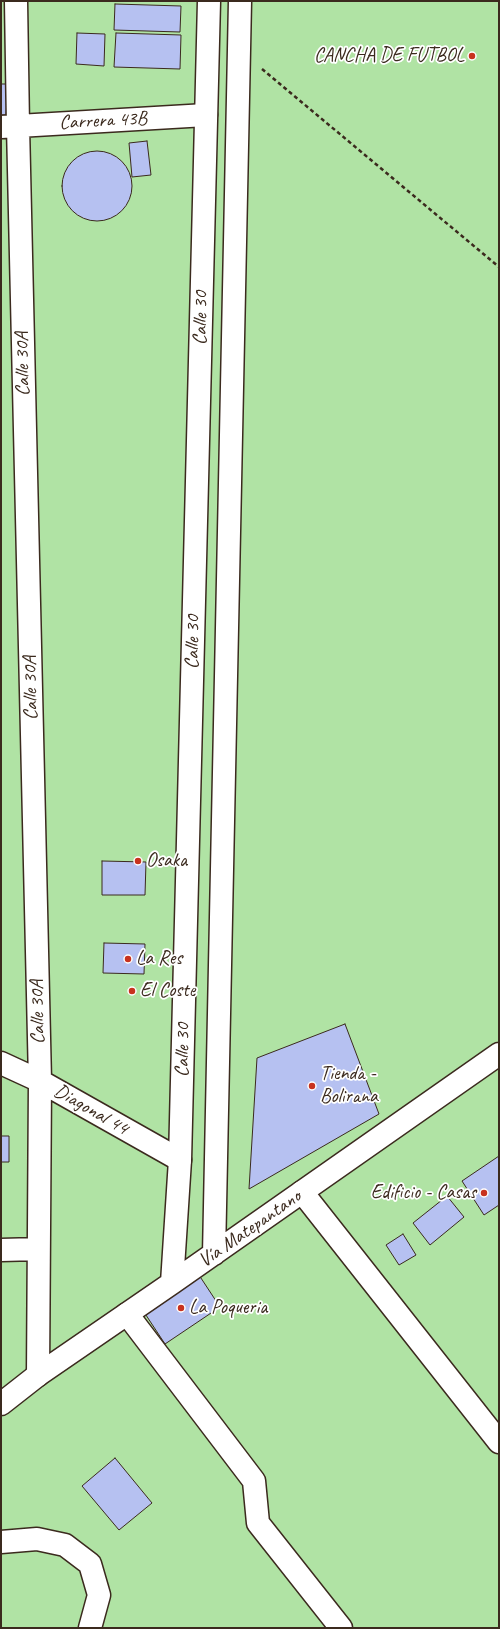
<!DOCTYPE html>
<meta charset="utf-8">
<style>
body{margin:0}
#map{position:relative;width:500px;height:1629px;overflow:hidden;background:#fff;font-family:Caveat,sans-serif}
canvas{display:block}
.frame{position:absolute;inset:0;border:2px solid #3b2a1e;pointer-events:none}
</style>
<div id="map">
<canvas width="500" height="1629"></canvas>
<div class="frame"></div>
</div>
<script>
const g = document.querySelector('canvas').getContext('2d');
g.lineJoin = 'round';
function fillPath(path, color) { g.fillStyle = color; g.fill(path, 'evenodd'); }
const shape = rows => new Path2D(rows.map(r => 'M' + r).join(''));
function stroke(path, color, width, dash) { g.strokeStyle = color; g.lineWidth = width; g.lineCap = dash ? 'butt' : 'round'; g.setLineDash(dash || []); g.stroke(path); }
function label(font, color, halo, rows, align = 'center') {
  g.font = font + ' Caveat,sans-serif'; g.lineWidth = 3.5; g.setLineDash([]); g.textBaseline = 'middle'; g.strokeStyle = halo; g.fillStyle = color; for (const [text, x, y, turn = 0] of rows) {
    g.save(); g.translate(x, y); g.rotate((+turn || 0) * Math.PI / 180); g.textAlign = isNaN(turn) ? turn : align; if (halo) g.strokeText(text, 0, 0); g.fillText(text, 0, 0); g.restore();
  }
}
fillPath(shape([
 [1,1,499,1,499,1628,1,1628]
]), '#b0e3a4');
const building = shape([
 [115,4,181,6,180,32,114,30,115,4],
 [77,33,105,34,104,66,76,64,77,33],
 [116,33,181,35,180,69,114,67,116,33],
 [1,84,8,84,6,115,1,115,1,84],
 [147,141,151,175,132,177,129,143,147,141],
 '62 186a35 35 0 1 1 70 0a35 35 0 1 1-70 0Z',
 [102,861,146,862,145,895,102,895,102,861],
 [104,943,145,944,144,974,103,973,104,943],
 [345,1024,379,1114,249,1189,257,1058,345,1024],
 [1,1136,9,1136,9,1162,1,1162,1,1136],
 [499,1156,499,1205,484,1215,462,1181,499,1156],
 [447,1196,464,1217,430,1245,413,1223,447,1196],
 [403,1234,416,1255,399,1265,386,1245,403,1234],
 [197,1272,220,1307,165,1344,142,1309,197,1272],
 [115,1458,152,1503,119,1530,82,1486,115,1458]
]);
fillPath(building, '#b6c1f1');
stroke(building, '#3b2a1e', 1);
const street = shape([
 [16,1,18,126,40,1081,38,1375],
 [1,127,206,115],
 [1,1063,40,1081,180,1160],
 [302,1192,499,1442],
 [1,1250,38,1249],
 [127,1314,254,1481,258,1523,341,1628],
 [1,1542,37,1539,65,1545,90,1564,99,1595,90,1628]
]);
const secondary = shape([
 [214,1254,240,1],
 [172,1283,180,1160,209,1],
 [1,1404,38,1375,172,1283,499,1054]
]);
stroke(street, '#3b2a1e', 25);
stroke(secondary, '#3b2a1e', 25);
stroke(shape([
 [262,69,499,267]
]), '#3b2a1e', 2.5, [4, 3]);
stroke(street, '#fff', 22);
stroke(secondary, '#fff', 22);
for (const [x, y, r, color] of [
 [472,56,4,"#c8321e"],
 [138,861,4,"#c8321e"],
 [128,959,4,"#c8321e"],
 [132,991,4,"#c8321e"],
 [312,1086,4,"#c8321e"],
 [484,1193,4,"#c8321e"],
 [181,1308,4,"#c8321e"]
]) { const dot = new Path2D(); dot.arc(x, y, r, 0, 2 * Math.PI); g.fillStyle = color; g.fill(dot); stroke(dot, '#fff', 1.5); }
label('20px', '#3b2a1e', '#fff', [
 ["CANCHA DE FUTBOL",464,56,"right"],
 ["Osaka",146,861],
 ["La Res",136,959],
 ["El Coste",140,991],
 ["Tienda -",320,1074],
 ["Bolirana",320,1097],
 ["Edificio - Casas",476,1193,"right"],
 ["La Poqueria",189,1308]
], 'left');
label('20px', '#3b2a1e', '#fff', [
 ["Carrera 43B",103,121,-3],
 ["Calle 30",201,318,-89],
 ["Calle 30A",23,364,-91],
 ["Calle 30",193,642,-89],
 ["Calle 30A",31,688,-91],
 ["Calle 30A",38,1012,-91],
 ["Calle 30",183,1050,-89],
 ["Diagonal 44",91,1110,30],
 ["Vía Matepantano",250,1229,-35]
]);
</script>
